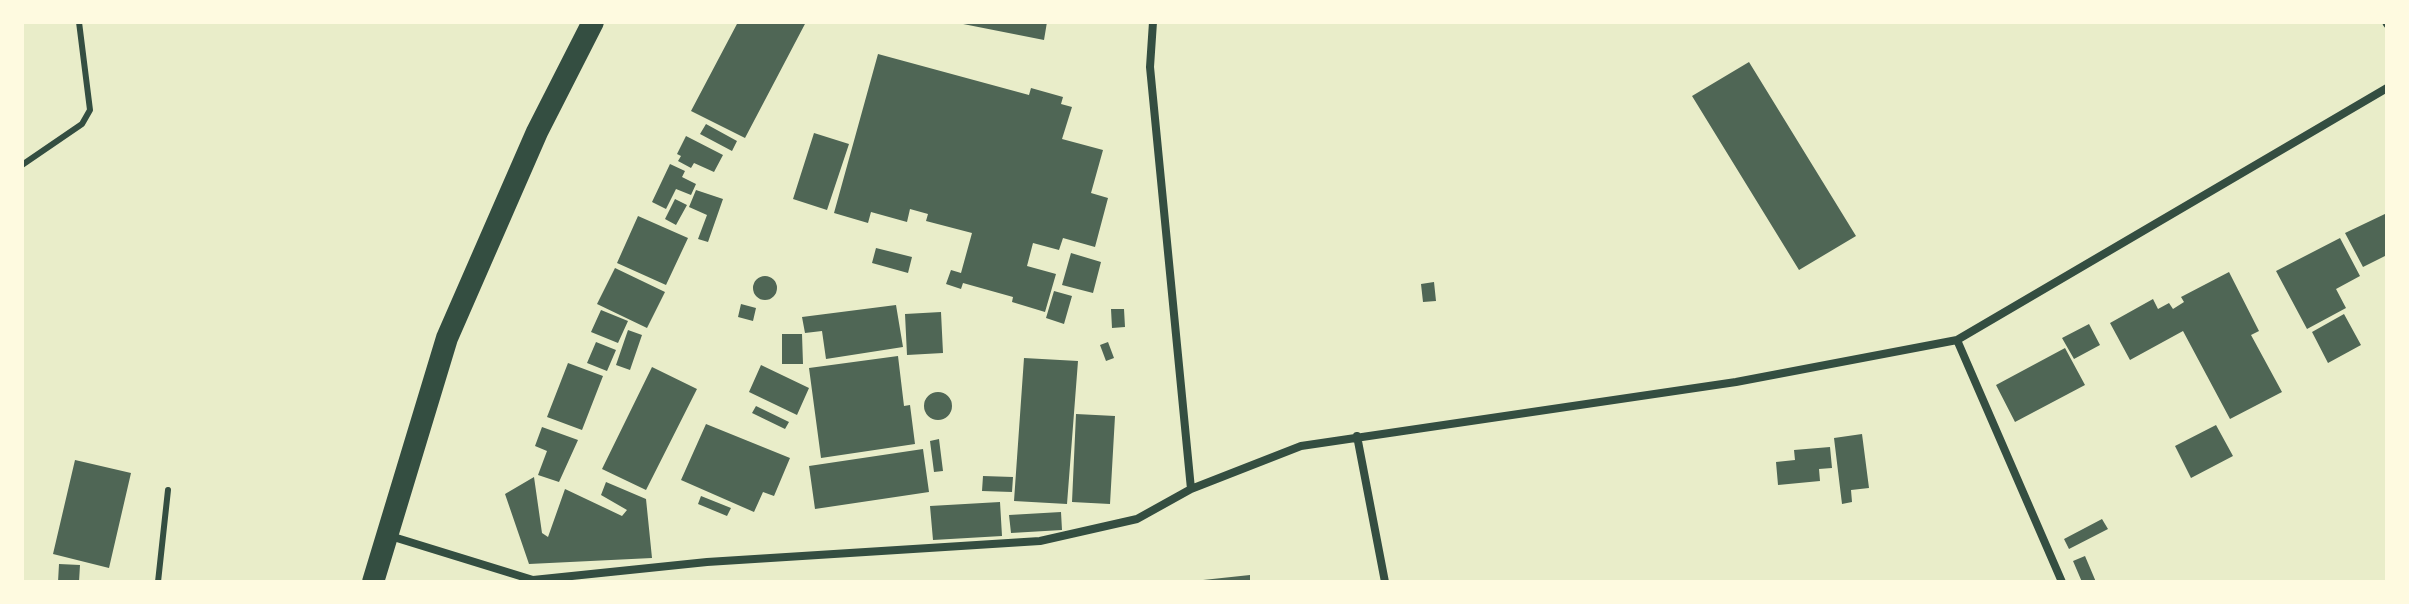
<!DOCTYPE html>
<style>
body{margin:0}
#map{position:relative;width:2409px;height:604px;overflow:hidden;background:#e9edc9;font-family:"Fira Sans",sans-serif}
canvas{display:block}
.frame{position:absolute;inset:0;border:24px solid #fefae0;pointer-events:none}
</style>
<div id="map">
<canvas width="2409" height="604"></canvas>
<div class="frame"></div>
</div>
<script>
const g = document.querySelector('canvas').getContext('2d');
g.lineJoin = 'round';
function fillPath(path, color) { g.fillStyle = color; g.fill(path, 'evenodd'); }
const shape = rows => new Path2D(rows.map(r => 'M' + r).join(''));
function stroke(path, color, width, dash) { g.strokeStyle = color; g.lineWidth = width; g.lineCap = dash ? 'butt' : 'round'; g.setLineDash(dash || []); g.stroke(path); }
fillPath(shape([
 [738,22,806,22,745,138,691,111],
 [953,22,1047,22,1044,40],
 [878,54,1029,95,1031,88,1063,97,1061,104,1072,107,1062,139,1103,150,1091,193,1108,198,1095,247,1063,238,1059,250,1033,243,1027,266,1056,274,1045,312,1012,302,1013,297,963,283,961,289,946,284,951,270,961,273,972,233,926,221,928,214,910,209,907,222,871,212,868,223,834,213],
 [1749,62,1856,236,1799,270,1692,96],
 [706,124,737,141,732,151,700,134],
 [814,133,849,144,827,210,793,199],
 [686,136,723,155,714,172,694,163,691,168,678,161,681,156,677,154],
 [670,164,685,171,682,177,696,184,691,195,676,189,666,209,652,202],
 [696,190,723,199,708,242,698,239,707,215,689,207],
 [675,199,687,205,676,225,665,219],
 [2387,213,2387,255,2363,267,2345,233],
 [638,216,688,238,666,285,617,263],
 [2340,238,2360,276,2336,289,2346,308,2307,329,2276,271],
 [876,248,912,257,908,273,872,263],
 [1071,253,1101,262,1093,293,1062,285],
 [615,268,665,292,647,328,597,304],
 [2229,272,2259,331,2251,335,2282,392,2230,419,2183,331,2130,360,2110,323,2153,299,2158,309,2169,303,2173,309,2184,302,2181,297],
 '753 288a12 12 0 1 1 24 0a12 12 0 1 1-24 0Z',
 [1434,282,1436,301,1423,302,1421,284],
 [1054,291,1072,296,1064,324,1046,318],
 [741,304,756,308,753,321,738,317],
 [896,305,903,347,826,359,822,331,805,333,802,317],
 [1111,309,1124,309,1125,327,1112,328],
 [601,310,628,321,618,343,591,332],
 [941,312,943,353,907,355,905,314],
 [2344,314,2361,345,2328,363,2312,332],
 [2089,324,2100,345,2074,359,2062,338],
 [628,330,642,335,630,370,616,365],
 [782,334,802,334,803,364,782,364],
 [596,342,616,350,607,371,587,363],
 [1108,342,1114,358,1106,361,1100,345],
 [2065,348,2085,385,2015,422,1996,385],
 [898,356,904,406,910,405,915,444,821,458,809,368],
 [1024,358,1078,361,1067,504,1014,501],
 [568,363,603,376,582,430,547,417],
 [761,365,809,388,797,415,749,392],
 [652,367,697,389,646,490,602,469],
 '924 406a14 14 0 1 1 28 0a14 14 0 1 1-28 0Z',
 [756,406,789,422,785,429,752,413],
 [1076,414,1115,416,1110,504,1072,502],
 [706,424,790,458,774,496,763,492,754,512,681,480],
 [2216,425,2233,456,2191,478,2175,446],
 [542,427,578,440,559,482,538,475,547,451,535,446],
 [1862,434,1869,488,1851,490,1852,502,1842,504,1834,438],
 [939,439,943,471,934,472,930,441],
 [1830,447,1832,468,1819,469,1820,481,1778,485,1776,462,1795,460,1794,450],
 [923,449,929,492,815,509,809,466],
 [75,460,131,473,109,568,53,554],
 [983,476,1013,477,1012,492,982,491],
 [534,477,542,533,548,537,565,489,622,516,627,510,601,495,606,482,646,499,652,558,529,564,505,494],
 [701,496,731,508,727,516,698,504],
 [1000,502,1002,536,933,540,930,506],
 [1061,512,1062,530,1011,533,1009,515],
 [2102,519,2108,529,2069,549,2064,539],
 [2085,556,2096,582,2082,582,2073,561],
 [59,564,80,565,79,582,58,582],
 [1250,575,1250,582,1204,582,1203,580]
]), '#4f6655');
stroke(shape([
 [22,165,82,124,90,110,79,22],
 [158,582,168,490]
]), '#344e41', 6);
stroke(shape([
 [1153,22,1150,67,1191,489],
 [2386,22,2387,24],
 [1957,340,2062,582],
 [1357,436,1385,582],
 [387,535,533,580,707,562,1040,541,1137,519,1191,489,1301,446,1736,382,1957,340,2387,88]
]), '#344e41', 8);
stroke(shape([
 [373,582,447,338,537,132,593,22]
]), '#344e41', 22);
</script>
